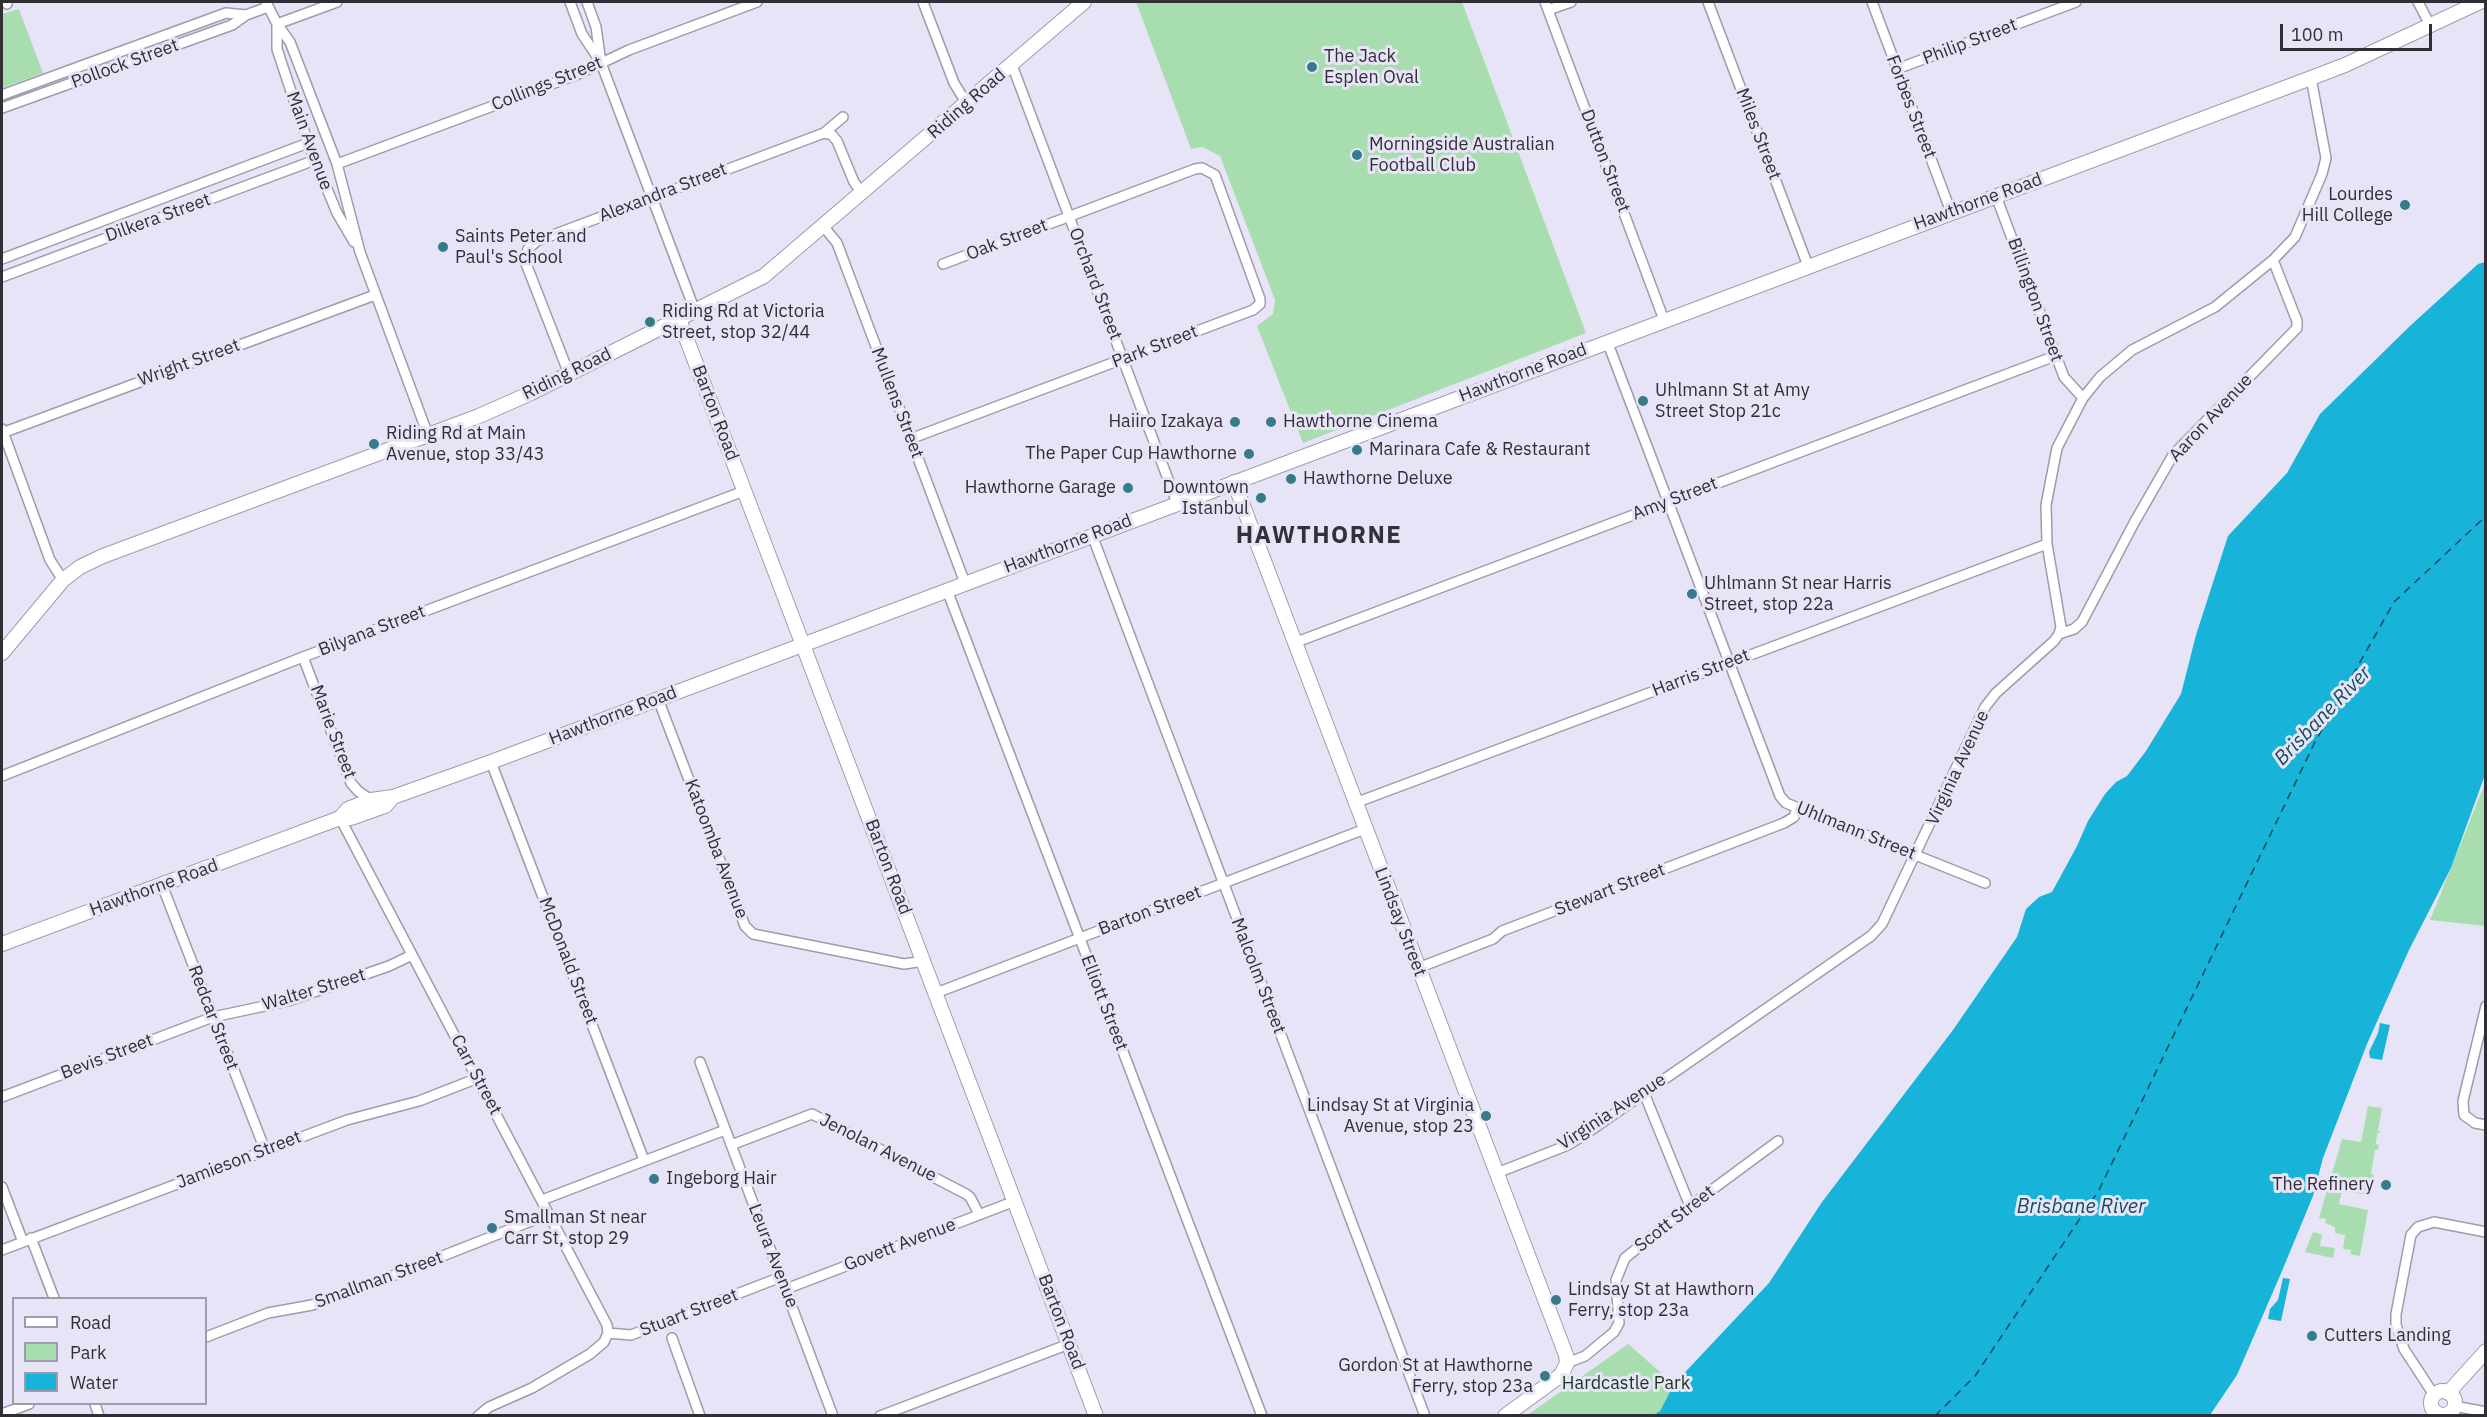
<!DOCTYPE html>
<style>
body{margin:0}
#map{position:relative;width:2487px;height:1417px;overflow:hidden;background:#e8e4f7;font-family:"IBM Plex Sans",sans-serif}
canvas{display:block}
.frame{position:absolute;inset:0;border:3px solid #312f36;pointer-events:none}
.legend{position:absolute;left:12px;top:1297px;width:195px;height:108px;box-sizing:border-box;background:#e8e4f7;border:2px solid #9f9caa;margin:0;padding:8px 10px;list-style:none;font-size:18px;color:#312f36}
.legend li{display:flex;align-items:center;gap:12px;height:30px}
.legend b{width:30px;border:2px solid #9f9caa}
.scale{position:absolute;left:2280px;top:24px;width:152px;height:27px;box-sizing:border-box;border:3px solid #312f36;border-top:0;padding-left:8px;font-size:18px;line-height:21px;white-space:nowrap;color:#312f36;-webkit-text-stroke:4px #e8e4f7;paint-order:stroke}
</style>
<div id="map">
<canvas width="2487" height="1417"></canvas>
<div class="frame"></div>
<ul class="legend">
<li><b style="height:8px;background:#fff"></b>Road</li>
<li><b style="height:16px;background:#a8deaf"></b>Park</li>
<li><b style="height:16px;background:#17b3d8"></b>Water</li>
</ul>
<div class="scale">100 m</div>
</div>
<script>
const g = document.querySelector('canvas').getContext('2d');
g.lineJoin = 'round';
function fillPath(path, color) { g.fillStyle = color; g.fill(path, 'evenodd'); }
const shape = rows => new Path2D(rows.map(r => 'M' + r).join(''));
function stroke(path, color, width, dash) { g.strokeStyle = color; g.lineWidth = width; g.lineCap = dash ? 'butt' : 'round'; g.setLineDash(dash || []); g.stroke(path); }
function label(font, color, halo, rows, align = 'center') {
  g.font = font + ' "IBM Plex Sans",sans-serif'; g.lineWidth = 6; g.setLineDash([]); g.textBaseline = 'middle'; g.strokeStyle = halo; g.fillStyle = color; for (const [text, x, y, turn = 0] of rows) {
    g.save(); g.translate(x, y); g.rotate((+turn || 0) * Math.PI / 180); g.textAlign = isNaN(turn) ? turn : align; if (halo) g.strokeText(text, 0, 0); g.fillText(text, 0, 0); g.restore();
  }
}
fillPath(shape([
 [1136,2,1462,2,1586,333,1303,443,1257,326,1273,314,1275,300,1220,156,1202,147,1191,149],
 [19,9,43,73,2,88,2,14],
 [2485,783,2485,926,2430,920,2451,868],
 [2368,1106,2382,1108,2378,1131,2381,1132,2377,1134,2376,1144,2379,1145,2378,1150,2375,1150,2371,1174,2374,1175,2370,1195,2342,1191,2339,1204,2368,1210,2360,1256,2350,1254,2351,1250,2343,1249,2345,1235,2335,1233,2335,1227,2325,1223,2326,1219,2319,1218,2342,1139,2361,1142],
 [2313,1232,2322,1234,2320,1246,2335,1248,2333,1258,2305,1252],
 [1628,1344,1674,1384,1660,1411,1653,1415,1526,1416]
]), '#a8deaf');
fillPath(shape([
 [2485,262,2485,775,2451,868,2409,950,2367,1044,2323,1158,2313,1196,2282,1271,2237,1375,2210,1415,1653,1415,1660,1411,1674,1384,1769,1283,1822,1202,1953,1030,2017,937,2026,909,2039,897,2052,892,2077,846,2088,821,2105,794,2116,782,2127,776,2146,751,2181,694,2196,635,2228,536,2287,473,2320,414,2410,326,2478,264],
 [2380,1023,2390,1025,2382,1060,2370,1058,2369,1052,2378,1033],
 [2283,1278,2290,1279,2281,1321,2268,1319,2270,1309,2278,1300]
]), '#17b3d8');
stroke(shape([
 [1935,1416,1975,1376,2099,1190,2315,742,2394,602,2486,516]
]), '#134c5c', 1.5, [8, 6]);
const street = shape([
 [6,2,7,4],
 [266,2,277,24,290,42,337,164,360,252,428,435],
 [570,2,582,34,600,61],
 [587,2,596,27,601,63,695,311],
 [923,2,954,83,967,104],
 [1545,2,1664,320],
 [1708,2,1808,266],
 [1872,2,1951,212],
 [2418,2,2430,25],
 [1548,10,1571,2],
 [277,24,277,49,308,143,337,213,354,242],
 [277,24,337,2],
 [1012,65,1177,503],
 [1897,69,2076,2],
 [2,95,226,13,246,15],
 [2,108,232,25,246,15,268,7],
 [824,133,843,117],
 [337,164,576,75,629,50,757,2],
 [1996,196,2064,377,2083,398],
 [824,227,837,243,965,583],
 [2,259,308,143],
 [2,277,315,160],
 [1607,341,1780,796,1786,803,1985,883],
 [569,374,525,261,528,249,537,241,824,133,832,135,837,141,854,182,862,193],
 [2,429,50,560,63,580],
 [2,433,375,295],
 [910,439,1253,310,1260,304,1260,299,1215,175,1202,168,1195,169,943,264],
 [1092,535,1425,1416],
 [947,590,1262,1416],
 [2059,634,2074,629,2082,622,2134,523,2173,455,2297,328,2297,321,2273,260],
 [1294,643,2055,356],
 [303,657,351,783,358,791,371,800],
 [658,699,745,926,753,934,904,964,924,961],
 [491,762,644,1160],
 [2,776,303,657,744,491],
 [1355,803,2047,544],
 [340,818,607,1325,608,1333,604,1342,590,1354,532,1388,489,1407,478,1416],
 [162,885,265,1150],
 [1418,968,1493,939,1502,931,1784,823,1794,817,1797,808],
 [936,993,1365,829],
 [2486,1006,2463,1101,2464,1115,2475,1123,2486,1125],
 [700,1062,833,1416],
 [1644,1093,1690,1206],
 [2,1097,213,1017,288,1001,389,966,412,955],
 [731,1145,812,1114,966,1194,970,1197,979,1214],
 [1497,1173,1568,1145,1581,1137,1871,936,1882,924,1985,707,1996,693,2054,641,2059,634,2061,627,2047,544,2046,505,2057,448,2083,398,2100,377,2132,350,2215,307,2273,260,2295,237,2322,174,2326,158,2311,78],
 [2,1187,23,1242],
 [542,1200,725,1130],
 [31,1238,54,1298],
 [2,1250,347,1120,419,1101,478,1078],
 [786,1289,1015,1201],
 [608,1333,631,1335,781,1277],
 [206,1337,268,1313,312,1305,354,1291,549,1214],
 [672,1338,700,1416],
 [1567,1363,1585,1356,1614,1332,1619,1323,1616,1280,1625,1258,1690,1206,1778,1141],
 [2434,1395,2404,1349,2396,1325,2396,1314,2411,1235,2418,1227,2434,1222,2486,1232],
 [95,1404,99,1416],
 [2454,1406,2486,1412],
 [2,1414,29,1404],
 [880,1416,1069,1344]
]);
const secondary = shape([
 [679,319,1096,1416],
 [1234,482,1566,1355,1567,1363,1561,1375,1505,1416],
 [2,653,63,580,80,567,103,556,479,416,531,393,764,276,1084,2],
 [340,818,348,809,371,800,393,797,491,762,2311,78,2345,65,2480,2],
 [2,944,340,818,351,818,385,806,393,797],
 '2431 1403a12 12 0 1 1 24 0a12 12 0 1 1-24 0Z',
 [2448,1393,2486,1351]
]);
stroke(street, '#9f9bac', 12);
stroke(secondary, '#9f9bac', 16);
stroke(street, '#fff', 9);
stroke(secondary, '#fff', 14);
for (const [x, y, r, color] of [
 [1312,67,6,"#357b88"],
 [1357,155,6,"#357b88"],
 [2405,205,6,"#357b88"],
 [443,247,6,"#357b88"],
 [650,322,6,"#357b88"],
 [1643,401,6,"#357b88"],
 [1235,422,6,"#357b88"],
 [1271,422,6,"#357b88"],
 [374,444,6,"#357b88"],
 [1357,450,6,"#357b88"],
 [1249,454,6,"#357b88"],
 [1291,479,6,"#357b88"],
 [1128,488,6,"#357b88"],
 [1261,498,6,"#357b88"],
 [1692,594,6,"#357b88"],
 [1486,1116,6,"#357b88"],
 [654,1179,6,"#357b88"],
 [2386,1185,6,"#357b88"],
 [492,1228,6,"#357b88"],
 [1556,1300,6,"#357b88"],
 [2312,1336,6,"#357b88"],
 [1545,1376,6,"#357b88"]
]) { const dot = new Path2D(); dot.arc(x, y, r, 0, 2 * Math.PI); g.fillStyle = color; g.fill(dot); stroke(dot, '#e8e4f7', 2); }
label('18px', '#312f36', '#e8e4f7', [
 ["Philip Street",1970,42,-21],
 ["Pollock Street",125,64,-20],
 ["Collings Street",547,84,-22],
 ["Riding Road",967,104,-41],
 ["Forbes Street",1911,107,69],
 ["Miles Street",1758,134,69],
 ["Main Avenue",309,141,70],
 ["Dutton Street",1605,161,69],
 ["Alexandra Street",663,193,-21],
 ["Hawthorne Road",1978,202,-20],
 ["Dilkera Street",158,218,-20],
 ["Oak Street",1007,240,-21],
 ["Orchard Street",1095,284,69],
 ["Billington Street",2035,300,70],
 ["Park Street",1155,347,-21],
 ["Wright Street",189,363,-20],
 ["Hawthorne Road",1523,373,-21],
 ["Riding Road",567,374,-26],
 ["Mullens Street",897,403,69],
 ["Barton Road",715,413,69],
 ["Aaron Avenue",2211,418,-47],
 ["Amy Street",1675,499,-21],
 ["Hawthorne Road",1068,544,-21],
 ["Bilyana Street",372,631,-21],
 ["Harris Street",1701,673,-21],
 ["Hawthorne Road",613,716,-21],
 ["Marie Street",333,732,69],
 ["Virginia Avenue",1958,768,-65],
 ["Uhlmann Street",1856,831,22],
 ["Katoomba Avenue",716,849,69],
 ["Barton Road",888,867,69],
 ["Hawthorne Road",154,888,-20],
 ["Stewart Street",1610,890,-21],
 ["Barton Street",1150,911,-21],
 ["Lindsay Street",1400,922,69],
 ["McDonald Street",568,961,69],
 ["Malcolm Street",1258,976,69],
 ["Walter Street",314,990,-17],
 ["Elliott Street",1104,1003,69],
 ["Redcar Street",213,1018,69],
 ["Bevis Street",107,1057,-21],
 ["Carr Street",476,1075,62],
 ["Virginia Avenue",1612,1112,-33],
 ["Jenolan Avenue",878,1148,27],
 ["Jamieson Street",239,1160,-21],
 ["Scott Street",1675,1219,-38],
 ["Govett Avenue",900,1245,-21],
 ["Leura Avenue",773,1256,69],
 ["Smallman Street",379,1280,-20],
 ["Stuart Street",689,1313,-21],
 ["Barton Road",1061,1322,69]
]);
label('18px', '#312f36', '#e8e4f7', [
 ["The Jack",1324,57],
 ["Esplen Oval",1324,78],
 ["Morningside Australian",1369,145],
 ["Football Club",1369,166],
 ["Lourdes",2393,195,"right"],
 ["Hill College",2393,216,"right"],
 ["Saints Peter and",455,237],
 ["Paul's School",455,258],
 ["Riding Rd at Victoria",662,312],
 ["Street, stop 32/44",662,333],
 ["Uhlmann St at Amy",1655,391],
 ["Street Stop 21c",1655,412],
 ["Haiiro Izakaya",1223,422,"right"],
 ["Hawthorne Cinema",1283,422],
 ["Riding Rd at Main",386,434],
 ["Avenue, stop 33/43",386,455],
 ["Marinara Cafe & Restaurant",1369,450],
 ["The Paper Cup Hawthorne",1237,454,"right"],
 ["Hawthorne Deluxe",1303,479],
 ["Hawthorne Garage",1116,488,"right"],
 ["Downtown",1249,488,"right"],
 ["Istanbul",1249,509,"right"],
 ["Uhlmann St near Harris",1704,584],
 ["Street, stop 22a",1704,605],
 ["Lindsay St at Virginia",1474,1106,"right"],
 ["Avenue, stop 23",1474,1127,"right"],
 ["Ingeborg Hair",666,1179],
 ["The Refinery",2374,1185,"right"],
 ["Smallman St near",504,1218],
 ["Carr St, stop 29",504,1239],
 ["Lindsay St at Hawthorn",1568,1290],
 ["Ferry, stop 23a",1568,1311],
 ["Cutters Landing",2324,1336],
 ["Gordon St at Hawthorne",1533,1366,"right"],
 ["Ferry, stop 23a",1533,1387,"right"]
], 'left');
label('18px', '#15371c', '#e8e4f7', [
 ["Hardcastle Park",1626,1384]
]);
label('italic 20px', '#134c5c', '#e8e4f7', [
 ["Brisbane River",2323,716,-46],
 ["Brisbane River",2081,1207]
]);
g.letterSpacing = '1.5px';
label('bold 24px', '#33303e', '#e8e4f7', [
 ["HAWTHORNE",1319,536]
]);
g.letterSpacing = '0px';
</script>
